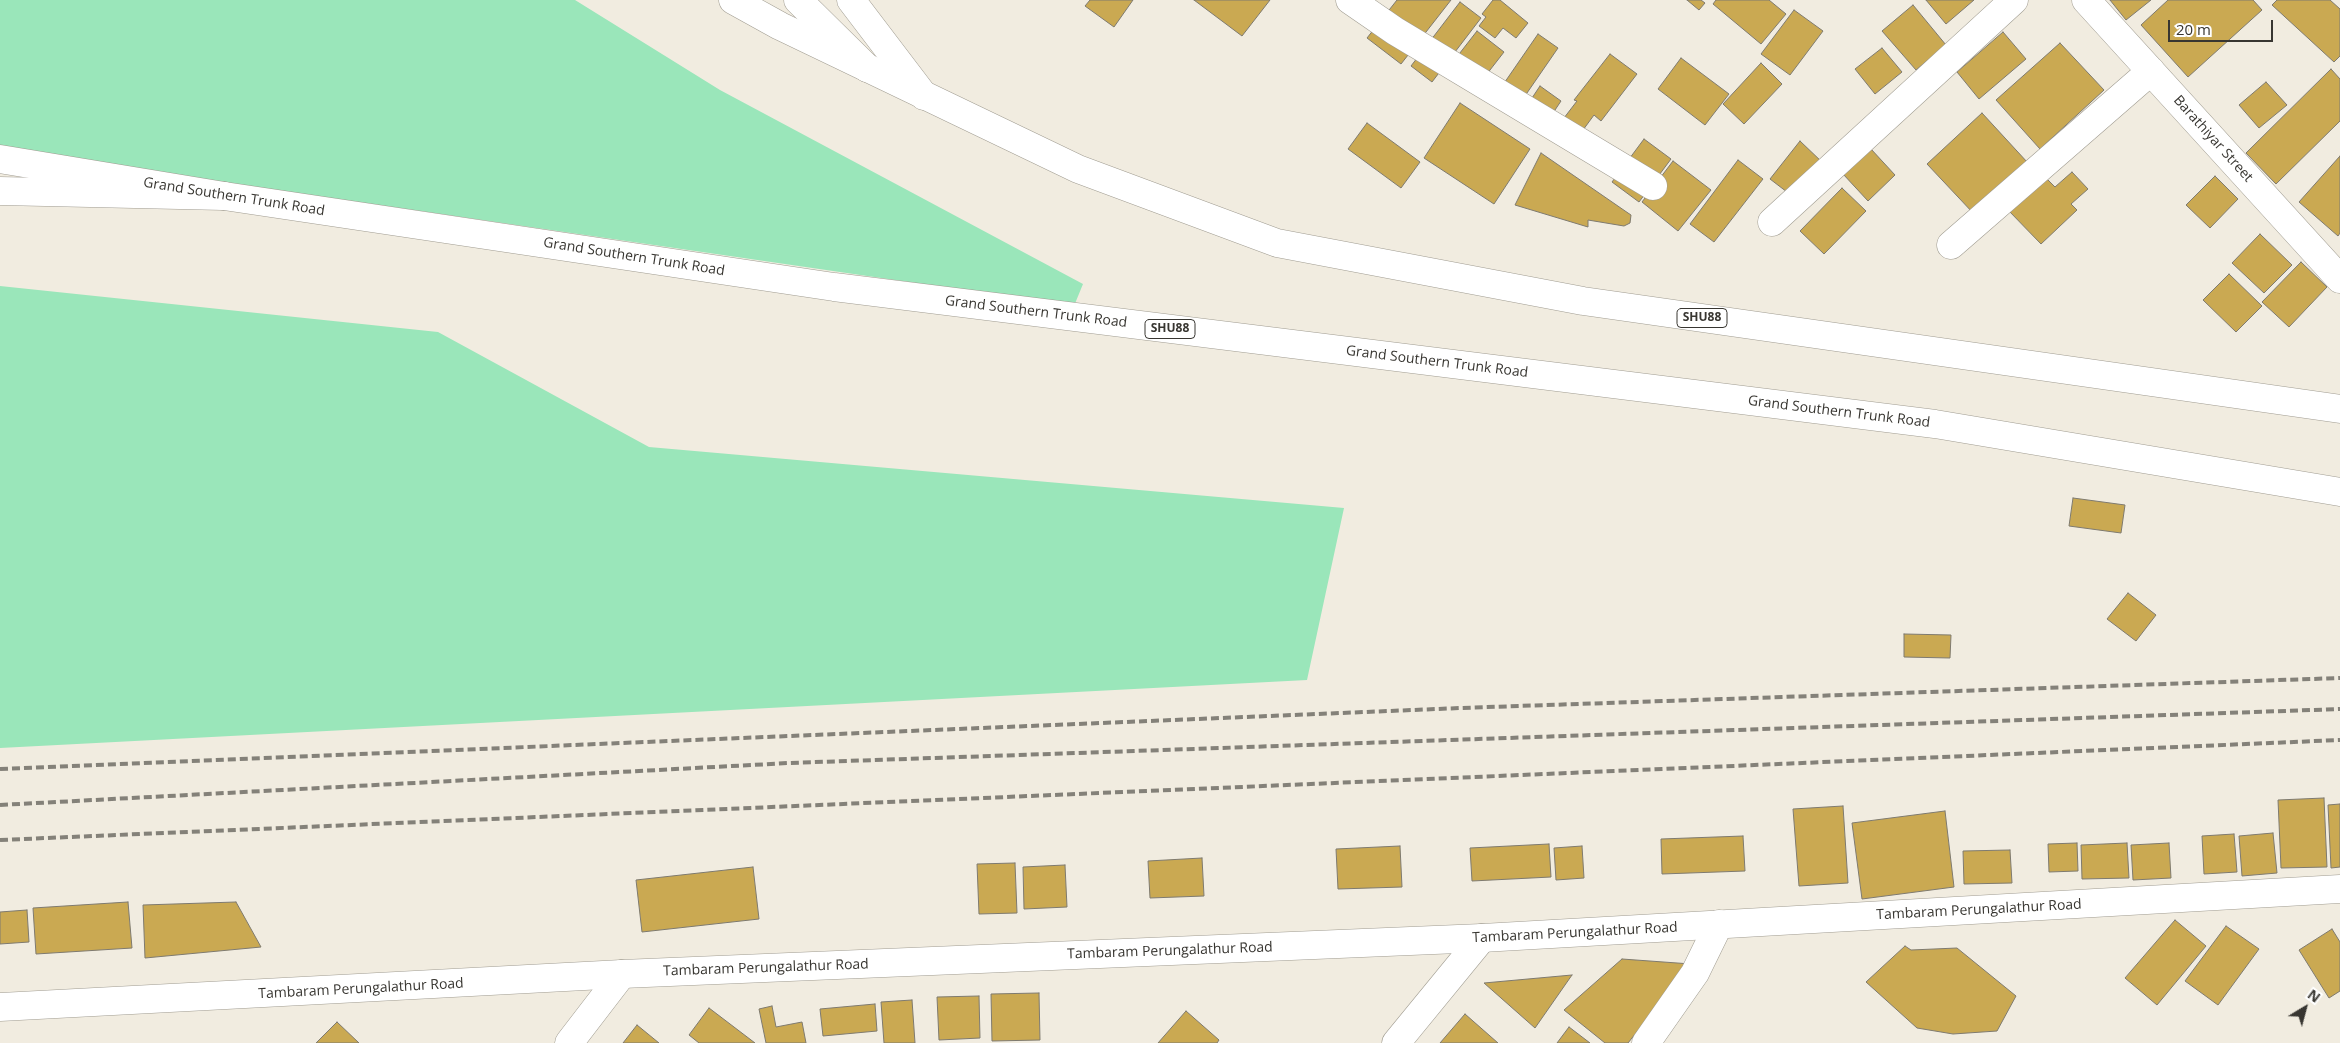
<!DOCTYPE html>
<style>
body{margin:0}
#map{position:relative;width:2340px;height:1043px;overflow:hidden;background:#f1ece0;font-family:"Open Sans",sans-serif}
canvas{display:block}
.north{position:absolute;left:2280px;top:983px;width:50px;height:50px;-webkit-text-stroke:4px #fff;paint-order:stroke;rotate:37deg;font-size:14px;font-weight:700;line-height:20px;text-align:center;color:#383631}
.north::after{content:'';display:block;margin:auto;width:18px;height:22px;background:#383631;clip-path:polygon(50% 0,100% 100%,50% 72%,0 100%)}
.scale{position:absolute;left:2168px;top:20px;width:105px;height:22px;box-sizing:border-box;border:2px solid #383631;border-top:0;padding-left:6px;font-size:15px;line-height:18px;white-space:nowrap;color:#383631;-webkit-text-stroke:4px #fff;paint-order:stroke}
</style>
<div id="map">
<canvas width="2340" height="1043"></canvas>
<div class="north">N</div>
<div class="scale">20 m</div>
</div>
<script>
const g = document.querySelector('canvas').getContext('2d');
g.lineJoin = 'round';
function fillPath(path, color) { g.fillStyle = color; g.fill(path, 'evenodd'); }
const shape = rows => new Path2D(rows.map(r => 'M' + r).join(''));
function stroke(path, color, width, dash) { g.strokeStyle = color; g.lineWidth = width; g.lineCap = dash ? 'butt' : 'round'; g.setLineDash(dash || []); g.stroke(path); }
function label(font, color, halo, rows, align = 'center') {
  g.font = font + ' "Open Sans",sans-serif'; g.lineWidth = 4; g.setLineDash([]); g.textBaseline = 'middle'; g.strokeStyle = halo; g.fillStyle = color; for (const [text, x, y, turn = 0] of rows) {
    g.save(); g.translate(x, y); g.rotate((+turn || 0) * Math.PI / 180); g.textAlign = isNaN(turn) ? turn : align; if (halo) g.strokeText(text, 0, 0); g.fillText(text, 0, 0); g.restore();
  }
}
fillPath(shape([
 [0,0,575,0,720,90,1083,284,1074,306,0,150],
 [0,286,438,332,649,447,1344,508,1307,680,0,748]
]), '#9ae6ba');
const building = shape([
 [1090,0,1133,0,1114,27,1085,6,1090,0],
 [1194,0,1270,0,1242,36,1194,0],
 [1397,0,1451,0,1401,64,1367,38,1397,0],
 [1493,0,1500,0,1528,23,1516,38,1503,28,1495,38,1479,26,1486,17,1482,14,1493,0],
 [1687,0,1701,0,1705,3,1699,10,1687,0],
 [1716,0,1769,0,1786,14,1761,44,1713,4,1716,0],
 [1926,0,1974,0,1946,24,1926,0],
 [2110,0,2151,0,2126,20,2110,0],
 [2168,0,2253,0,2262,10,2188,77,2141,25,2168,0],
 [2277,0,2330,0,2340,9,2340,56,2334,62,2272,5,2277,0],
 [1460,2,1481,18,1432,82,1411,66,1460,2],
 [1913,5,1946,45,1916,70,1882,31,1913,5],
 [1794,10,1823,31,1790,75,1761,54,1794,10],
 [1477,31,1504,52,1483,79,1456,58,1477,31],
 [2003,32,2026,59,1979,99,1957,72,2003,32],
 [1538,34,1558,48,1518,106,1498,92,1538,34],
 [2060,43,2104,90,2040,149,1996,100,2060,43],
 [1882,48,1902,72,1875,94,1855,69,1882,48],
 [1610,54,1637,74,1601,121,1594,115,1572,145,1554,131,1577,101,1574,100,1610,54],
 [1681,58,1729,94,1705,125,1658,89,1681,58],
 [1761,63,1782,84,1744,124,1723,104,1761,63],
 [2331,69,2340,79,2340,121,2276,184,2246,153,2331,69],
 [2266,82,2287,105,2259,128,2239,105,2266,82],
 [1540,86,1561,101,1543,128,1522,113,1540,86],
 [1460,103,1530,149,1494,204,1424,158,1460,103],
 [1982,113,2028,163,1974,214,1927,164,1982,113],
 [1367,123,1420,162,1401,188,1348,149,1367,123],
 [1644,139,1671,159,1639,202,1612,182,1644,139],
 [1800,141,1823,163,1787,192,1770,179,1800,141],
 [1871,149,1895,175,1868,201,1843,174,1871,149],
 [1541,153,1628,213,1631,215,1630,223,1624,226,1588,220,1588,227,1515,205,1541,153],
 [2340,156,2340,233,2338,236,2299,202,2340,156],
 [1738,160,1763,179,1714,242,1690,224,1738,160],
 [1673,161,1711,190,1678,231,1642,202,1673,161],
 [2072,172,2088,189,2071,204,2077,210,2041,244,2009,211,2045,177,2055,187,2072,172],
 [2215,176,2238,199,2210,228,2186,205,2215,176],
 [1842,188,1866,211,1824,254,1800,231,1842,188],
 [2260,234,2292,265,2264,293,2232,263,2260,234],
 [2301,262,2327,287,2289,327,2262,302,2301,262],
 [2229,274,2262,306,2236,332,2203,300,2229,274],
 [2073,498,2125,505,2121,533,2069,526,2073,498],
 [2128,593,2156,615,2136,641,2107,619,2128,593],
 [1904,634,1951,635,1950,658,1904,657,1904,634],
 [2324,798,2327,867,2281,868,2278,800,2324,798],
 [2340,804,2340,867,2331,868,2328,805,2340,804],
 [1843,806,1848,883,1799,886,1793,809,1843,806],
 [1945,811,1954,887,1862,899,1852,823,1945,811],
 [2273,833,2277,873,2242,876,2239,836,2273,833],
 [2234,834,2237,872,2204,874,2202,836,2234,834],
 [1743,836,1745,871,1662,874,1661,839,1743,836],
 [2077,843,2078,871,2049,872,2048,844,2077,843],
 [2127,843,2129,878,2082,879,2081,845,2127,843],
 [2169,843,2171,878,2133,880,2131,845,2169,843],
 [1549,844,1551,877,1472,881,1470,848,1549,844],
 [1400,846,1402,887,1338,889,1336,849,1400,846],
 [1582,846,1584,878,1556,880,1554,848,1582,846],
 [2010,850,2012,883,1964,884,1963,851,2010,850],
 [1202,858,1204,896,1150,898,1148,861,1202,858],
 [1015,863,1017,913,979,914,977,864,1015,863],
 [1065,865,1067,907,1024,909,1023,867,1065,865],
 [753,867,759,919,642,932,636,880,753,867],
 [128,902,132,948,36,954,33,908,128,902],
 [236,902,261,947,145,958,143,905,236,902],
 [27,910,29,942,0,944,0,912,27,910],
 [2175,920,2206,946,2157,1005,2125,978,2175,920],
 [2226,926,2259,949,2218,1005,2185,981,2226,926],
 [2332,929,2340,942,2340,991,2329,998,2299,950,2332,929],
 [1905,946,1911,950,1957,948,2016,996,1997,1031,1953,1034,1917,1028,1866,982,1905,946],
 [1622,959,1691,964,1628,1043,1605,1043,1564,1010,1622,959],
 [1572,975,1535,1028,1484,983,1572,975],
 [1039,993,1040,1040,992,1041,991,994,1039,993],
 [979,996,980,1038,939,1040,937,997,979,996],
 [912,1000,915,1043,884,1043,881,1002,912,1000],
 [875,1004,877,1031,823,1036,820,1009,875,1004],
 [772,1006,776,1027,802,1022,806,1043,766,1043,759,1009,772,1006],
 [709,1008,755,1043,699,1043,689,1035,709,1008],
 [1186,1011,1219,1040,1217,1043,1158,1043,1186,1011],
 [1465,1014,1498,1043,1440,1043,1465,1014],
 [337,1022,359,1043,316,1043,337,1022],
 [637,1025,659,1043,623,1043,637,1025],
 [1569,1027,1590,1043,1557,1043,1569,1027]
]);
fillPath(building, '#caa952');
stroke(building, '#7e7a6f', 1);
const street = shape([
 [1350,0,1395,31,1653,186],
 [2086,0,2340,279],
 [1772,222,2014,0],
 [1951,245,2151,71],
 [569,1043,622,974],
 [1396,1043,1482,938],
 [1646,1043,1695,973,1719,924]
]);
const secondary = shape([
 [851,0,924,96],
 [0,1007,622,974,1482,938,2340,889]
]);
const primary = shape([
 [733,0,780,26,1078,169,1277,243,1583,301,2340,409],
 [0,159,224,196,834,287,1935,424,2340,492]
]);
const highway = shape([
 [798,0,867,68],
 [0,191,224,196]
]);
stroke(street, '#a09c91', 29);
stroke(secondary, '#a09c91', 29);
stroke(primary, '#a09c91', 29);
stroke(highway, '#a09c91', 29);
stroke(street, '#fff', 28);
stroke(secondary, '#fff', 28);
stroke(primary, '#fff', 28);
stroke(highway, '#fff', 28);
stroke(shape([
 [0,769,1460,708,2340,678],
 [0,805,789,763,2340,709],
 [0,840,2340,740]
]), '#848179', 4, [8, 4]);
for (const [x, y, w] of [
 [1702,318,50],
 [1170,329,50]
]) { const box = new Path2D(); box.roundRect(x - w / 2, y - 9.5, w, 19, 4); g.fillStyle = '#fff'; g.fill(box); stroke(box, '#383631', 1); }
label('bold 12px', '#383631', null, [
 ["SHU88",1702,318],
 ["SHU88",1170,329]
]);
label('14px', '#383631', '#fff', [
 ["Barathiyar Street",2213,139,48],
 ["Grand Southern Trunk Road",234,197,9],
 ["Grand Southern Trunk Road",634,257,9],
 ["Grand Southern Trunk Road",1036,312,7],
 ["Grand Southern Trunk Road",1437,362,7],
 ["Grand Southern Trunk Road",1839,412,7],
 ["Tambaram Perungalathur Road",1979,910,-3],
 ["Tambaram Perungalathur Road",1575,933,-3],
 ["Tambaram Perungalathur Road",1170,951,-2],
 ["Tambaram Perungalathur Road",766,968,-2],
 ["Tambaram Perungalathur Road",361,989,-3]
]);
</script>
